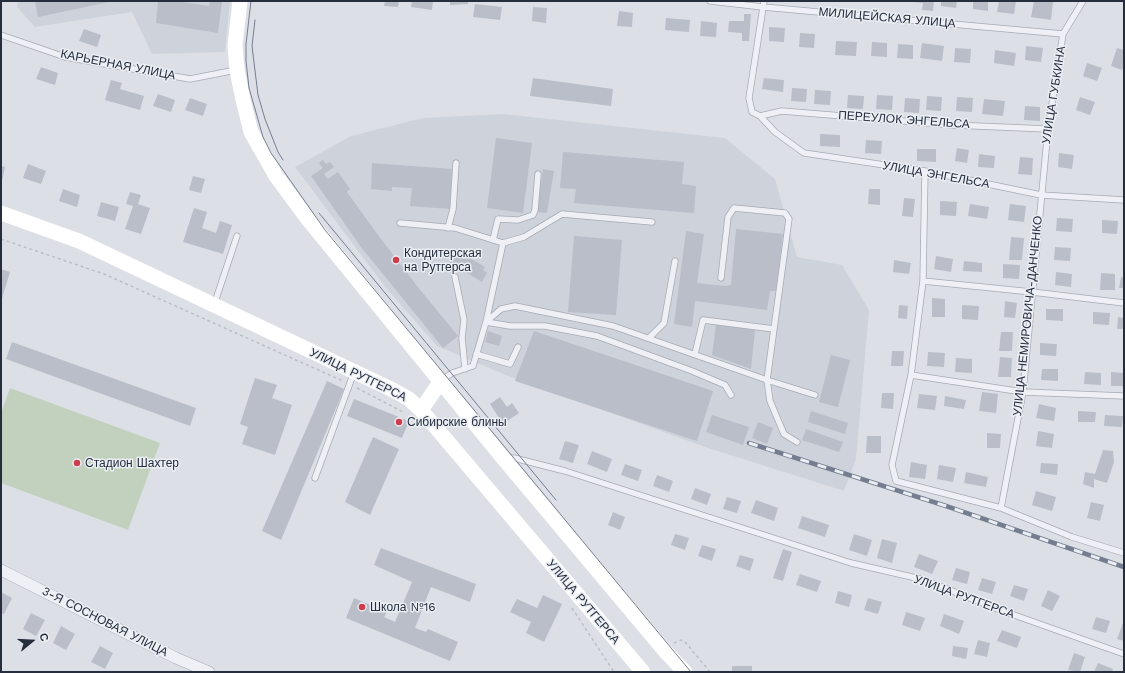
<!DOCTYPE html>
<meta charset="utf-8">
<style>
body{margin:0}
#map{position:relative;width:1125px;height:673px;overflow:hidden;background:#dce0e6;font-family:"Work Sans",sans-serif}
canvas{display:block}
.frame{position:absolute;inset:0;border:2px solid #262d3d;pointer-events:none}
.north{position:absolute;left:12px;top:621px;width:40px;height:40px;-webkit-text-stroke:3px #ebeff4;paint-order:stroke;rotate:72deg;font-size:11px;font-weight:700;line-height:16px;text-align:center;color:#262d3d}
.north::after{content:'';display:block;margin:auto;width:14px;height:18px;background:#262d3d;clip-path:polygon(50% 0,100% 100%,50% 72%,0 100%)}
</style>
<div id="map">
<canvas width="1125" height="673"></canvas>
<div class="frame"></div>
<div class="north">С</div>
</div>
<script>
const g = document.querySelector('canvas').getContext('2d');
g.lineJoin = 'round';
function fillPath(path, color) { g.fillStyle = color; g.fill(path, 'evenodd'); }
const shape = rows => new Path2D(rows.map(r => 'M' + r).join(''));
function stroke(path, color, width, dash) { g.strokeStyle = color; g.lineWidth = width; g.lineCap = dash ? 'butt' : 'round'; g.setLineDash(dash || []); g.stroke(path); }
function label(font, color, halo, rows, align = 'center') {
  g.font = font + ' "Work Sans",sans-serif'; g.lineWidth = 3; g.setLineDash([]); g.textBaseline = 'middle'; g.strokeStyle = halo; g.fillStyle = color; for (const [text, x, y, turn = 0] of rows) {
    g.save(); g.translate(x, y); g.rotate((+turn || 0) * Math.PI / 180); g.textAlign = isNaN(turn) ? turn : align; if (halo) g.strokeText(text, 0, 0); g.fillText(text, 0, 0); g.restore();
  }
}
fillPath(shape([
 [18,1,230,1,225,52,152,54,132,12,35,27,17,7],
 [503,114,725,138,775,179,797,257,842,265,869,310,856,459,844,491,705,447,506,375,437,346,386,288,295,167,351,136,423,118]
]), '#ced2db');
fillPath(shape([
 [10,388,160,443,128,530,1,483,1,413]
]), '#c1d1bd');
fillPath(shape([
 [35,1,108,1,109,2,38,17],
 [158,1,175,1,209,6,210,1,222,1,218,33,156,23],
 [385,1,399,1,398,7,384,6],
 [412,1,433,1,432,10,411,7],
 [450,1,468,1,468,4,450,5],
 [913,1,934,1,933,11,922,10,923,3,913,2],
 [941,1,957,1,956,8,941,6],
 [973,1,988,1,988,11,973,9],
 [999,1,1016,1,1014,14,997,12],
 [1034,1,1053,1,1051,20,1031,17],
 [475,4,502,7,500,20,473,17],
 [533,7,547,8,546,23,532,21],
 [619,11,633,13,632,27,617,26],
 [744,14,751,14,749,41,742,41,742,33,728,32,729,21,744,21],
 [666,18,690,20,689,32,665,30],
 [701,21,717,23,716,37,700,36],
 [769,27,785,28,784,42,769,41],
 [84,29,101,35,97,47,79,41],
 [800,33,815,34,814,48,799,47],
 [836,41,857,42,856,56,835,55],
 [872,42,887,43,887,57,871,56],
 [922,43,944,46,942,61,920,58],
 [898,44,913,45,913,59,897,58],
 [1026,46,1043,48,1041,62,1025,60],
 [955,48,971,49,970,63,954,62],
 [1117,48,1124,50,1124,64,1122,70,1111,66],
 [995,50,1016,53,1014,66,994,63],
 [1087,63,1102,68,1097,81,1083,76],
 [41,67,58,73,55,85,36,79],
 [533,78,613,89,611,106,530,96],
 [764,78,784,80,783,92,762,89],
 [111,80,122,83,120,89,144,96,140,110,105,100],
 [792,88,807,89,806,102,791,101],
 [815,90,831,91,830,105,814,104],
 [158,94,175,100,171,112,153,106],
 [848,95,864,96,863,109,847,108],
 [877,95,893,96,892,110,876,109],
 [927,96,942,97,941,111,926,110],
 [957,97,973,98,972,112,956,111],
 [1080,97,1095,102,1090,115,1076,110],
 [190,98,207,104,203,116,185,110],
 [905,98,920,99,919,113,904,112],
 [984,99,1005,101,1003,116,982,114],
 [1025,106,1040,107,1040,121,1024,120],
 [820,134,840,135,840,147,820,146],
 [496,138,532,143,523,213,487,208],
 [866,140,882,141,881,154,865,153],
 [957,148,969,150,967,163,955,161],
 [917,149,936,149,936,162,917,161],
 [563,152,684,162,682,184,696,186,694,213,574,203,576,189,560,188],
 [1059,153,1074,155,1072,169,1058,167],
 [979,154,995,156,994,168,978,167],
 [1020,157,1033,158,1032,175,1018,174],
 [323,160,326,164,330,162,334,167,324,174,328,179,338,172,350,189,347,192,378,235,417,286,458,336,443,348,361,247,311,176,323,168,319,163],
 [372,163,452,169,450,209,410,206,412,188,392,187,392,191,371,189],
 [28,164,46,171,41,184,23,178],
 [1,166,5,167,2,181,1,180],
 [543,169,554,171,547,213,537,212],
 [193,176,205,179,201,193,189,190],
 [63,189,80,195,77,207,59,201],
 [869,189,880,189,880,205,868,204],
 [130,192,141,195,138,204,150,208,141,234,125,229,133,206,126,204],
 [904,198,915,199,913,217,902,216],
 [940,201,957,202,956,216,940,215],
 [101,202,119,207,115,221,97,216],
 [970,204,989,207,987,219,968,216],
 [1010,204,1026,206,1024,222,1008,220],
 [194,208,207,212,202,228,216,233,220,221,232,225,223,254,183,242],
 [1057,218,1073,219,1072,232,1056,231],
 [1102,220,1118,221,1117,234,1102,233],
 [736,229,783,234,776,291,770,291,767,310,695,301,692,327,674,324,686,231,704,234,697,283,725,286,731,285],
 [574,236,622,240,616,315,568,312],
 [1011,237,1024,238,1022,260,1009,260],
 [1055,247,1071,248,1070,261,1054,260],
 [456,250,485,267,483,270,487,273,482,282,449,262],
 [936,256,953,259,951,272,934,269],
 [894,260,911,263,909,274,893,272],
 [964,261,982,263,982,272,963,271],
 [1003,264,1020,265,1019,279,1003,278],
 [1,269,10,272,2,298,1,298],
 [1056,272,1072,274,1071,287,1055,285],
 [1101,273,1115,274,1115,290,1100,290],
 [1121,277,1124,278,1124,288,1119,288],
 [932,298,945,299,945,317,932,317],
 [1005,301,1017,303,1015,318,1004,317],
 [899,305,908,306,907,319,898,318],
 [962,305,979,306,978,320,962,319],
 [1046,309,1063,309,1063,321,1046,320],
 [1093,312,1110,313,1109,325,1093,324],
 [1118,317,1124,318,1124,329,1117,329],
 [716,325,755,330,751,369,712,355],
 [488,331,502,336,499,346,485,342],
 [534,331,713,391,697,441,515,381],
 [1001,332,1013,332,1012,351,999,351],
 [12,342,196,408,190,426,6,359],
 [1040,343,1057,344,1056,356,1040,355],
 [892,351,904,351,903,366,891,366],
 [928,352,945,353,944,367,927,366],
 [831,355,850,360,838,407,819,402],
 [1000,357,1012,358,1011,377,998,377],
 [956,358,972,359,972,373,955,372],
 [1042,369,1058,369,1058,381,1041,380],
 [1085,372,1101,373,1101,385,1084,384],
 [1111,372,1124,373,1123,386,1111,386],
 [255,378,277,385,272,398,292,405,275,455,242,444,248,427,240,424],
 [327,381,344,389,281,540,262,531],
 [982,392,998,394,996,413,979,411],
 [882,393,894,393,893,409,881,408],
 [919,394,937,396,935,410,917,408],
 [945,396,966,400,964,409,944,406],
 [500,397,507,407,512,403,519,413,503,424,490,404],
 [354,399,409,421,402,438,347,416],
 [1039,404,1056,408,1054,421,1036,418],
 [811,411,848,423,845,434,808,422],
 [1078,411,1096,412,1095,422,1078,422],
 [712,415,749,427,743,445,706,432],
 [1105,415,1123,416,1122,427,1104,426],
 [758,422,773,428,767,444,752,438],
 [806,429,843,442,839,452,802,440],
 [1038,431,1054,434,1052,448,1036,446],
 [987,433,1001,434,1000,448,987,448],
 [867,436,881,436,881,453,866,453],
 [373,437,399,449,370,515,345,502],
 [565,441,579,445,573,463,559,459],
 [1103,450,1113,451,1114,462,1107,483,1094,479,1094,488,1083,484,1085,472,1095,474],
 [592,451,612,459,607,472,587,464],
 [911,462,927,465,925,479,909,477],
 [1041,463,1058,464,1057,475,1040,473],
 [625,464,642,470,638,481,621,475],
 [939,465,956,468,953,482,937,479],
 [966,472,988,477,986,487,964,483],
 [657,475,673,481,669,492,653,486],
 [695,488,711,494,707,505,691,499],
 [1036,491,1056,497,1052,511,1032,505],
 [727,497,741,501,737,513,723,509],
 [756,500,778,508,774,521,751,513],
 [1091,502,1104,505,1100,521,1087,518],
 [613,512,625,517,620,530,608,525],
 [802,516,829,525,825,537,798,528],
 [675,534,689,538,685,550,671,545],
 [854,534,872,540,867,556,849,550],
 [882,539,897,543,892,563,877,558],
 [702,545,716,549,712,561,698,556],
 [381,548,476,584,470,602,431,587,415,628,426,632,428,629,458,642,450,661,346,618,354,598,387,612,384,617,395,622,412,582,374,565],
 [783,549,792,552,783,581,773,578],
 [919,554,938,561,932,574,914,567],
 [740,555,754,559,750,571,736,566],
 [956,568,970,572,967,584,952,580],
 [800,574,821,581,817,592,796,585],
 [982,578,996,582,992,594,978,590],
 [1014,585,1028,589,1024,601,1010,596],
 [1048,590,1060,596,1052,611,1041,606],
 [838,591,852,595,849,607,835,603],
 [1,592,12,598,4,614,1,613],
 [543,595,562,604,544,642,526,633,531,622,510,612,517,599,537,608],
 [868,598,882,602,878,614,864,610],
 [906,612,925,618,920,631,902,625],
 [31,613,45,620,36,636,23,629],
 [944,614,964,621,959,634,940,626],
 [1096,617,1110,621,1106,633,1092,629],
 [1124,620,1124,641,1117,639],
 [61,626,75,634,66,650,53,643],
 [1002,630,1021,637,1017,648,997,641],
 [978,640,990,643,987,657,974,654],
 [100,646,113,653,105,669,91,662],
 [953,646,968,648,966,659,952,656],
 [1074,653,1085,657,1080,672,1068,670],
 [1098,663,1113,669,1112,672,1094,672],
 [732,666,752,666,752,672,732,672]
]), '#b9bec9');
const lane = shape([
 [710,1,763,7,1063,34],
 [764,1,749,98,752,112,760,116,775,132,804,153,925,171,1041,195,1124,200],
 [1,35,65,57,190,79,236,70],
 [760,116,782,111,952,125,1048,129],
 [925,171,923,281,911,375,892,465,896,481,1001,508,1072,537,1124,553],
 [400,223,455,228,503,243],
 [448,228,453,209,456,163],
 [493,240,498,219,518,220,533,215,535,210,538,174],
 [455,277,464,320,462,338,465,369],
 [721,278,728,217,734,208,785,213,789,219,767,380,770,401,784,434,797,442],
 [923,281,1032,292,1124,303],
 [214,305,237,236],
 [486,322,501,309,515,306,613,326,767,380,815,395],
 [486,322,510,326,545,326,597,336,692,371,725,385,731,395],
 [649,338,664,323,675,261],
 [476,354,510,364,518,347],
 [695,354,703,320,774,329],
 [911,375,1023,392,1124,396],
 [441,381,452,373,473,366,486,322,503,243,524,237,562,214,652,222],
 [506,458,514,458,565,471,851,563,925,580,1000,610,1124,654],
 [315,478,354,372],
 [1001,508,1023,392,1048,129,1063,34,1083,1]
]);
const street = shape([
 [1,570,176,658,209,672]
]);
stroke(lane, '#a5aab3', 7);
stroke(street, '#a5aab3', 12);
stroke(shape([
 [1,239,104,274,343,381],
 [357,388,405,413],
 [572,608,614,672],
 [674,643,681,640,686,643,710,672]
]), '#bbbdc5', 1.5, [3, 3]);
stroke(lane, '#eff0f5', 5.5);
stroke(street, '#eff0f5', 11);
stroke(shape([
 [240,1,235,45,237,70,243,100,251,132,276,176,307,218,503,458,665,651,685,672],
 [1,213,79,241,393,390,409,399,421,410,643,672],
 [421,410,441,381]
]), '#fff', 15);
stroke(shape([
 [251,1,246,44,246,61,249,88,263,137,271,153,325,230,691,672],
 [255,20,252,46,258,95,265,119,278,152,283,160],
 [319,213,556,500]
]), '#757e90', 1);
const rail = shape([
 [749,443,946,506,1124,567]
]);
stroke(rail, '#757e90', 4.5);
stroke(rail, '#ebeff4', 3, [9]);
for (const [x, y, r, color] of [
 [396,260,4,"#cf3d4c"],
 [399,422,4,"#cf3d4c"],
 [77,463,4,"#cf3d4c"],
 [362,607,4,"#cf3d4c"]
]) { const dot = new Path2D(); dot.arc(x, y, r, 0, 2 * Math.PI); g.fillStyle = color; g.fill(dot); stroke(dot, '#ebeff4', 1.5); }
label('12px', '#262d3d', '#ebeff4', [
 ["МИЛИЦЕЙСКАЯ УЛИЦА",887,18,5],
 ["КАРЬЕРНАЯ УЛИЦА",118,65,11],
 ["УЛИЦА ГУБКИНА",1054,95,-81],
 ["ПЕРЕУЛОК ЭНГЕЛЬСА",904,120,4],
 ["УЛИЦА ЭНГЕЛЬСА",936,175,10],
 ["УЛИЦА НЕМИРОВИЧА-ДАНЧЕНКО",1028,316,-84],
 ["УЛИЦА РУТГЕРСА",358,375,26],
 ["УЛИЦА РУТГЕРСА",964,597,20],
 ["УЛИЦА РУТГЕРСА",583,602,50],
 ["3-Я СОСНОВАЯ УЛИЦА",105,622,27]
]);
label('12px', '#262d3d', '#ebeff4', [
 ["Кондитерская",404,253],
 ["на Рутгерса",404,267],
 ["Сибирские блины",407,422],
 ["Стадион Шахтер",85,463],
 ["Школа №16",370,607]
], 'left');
</script>
